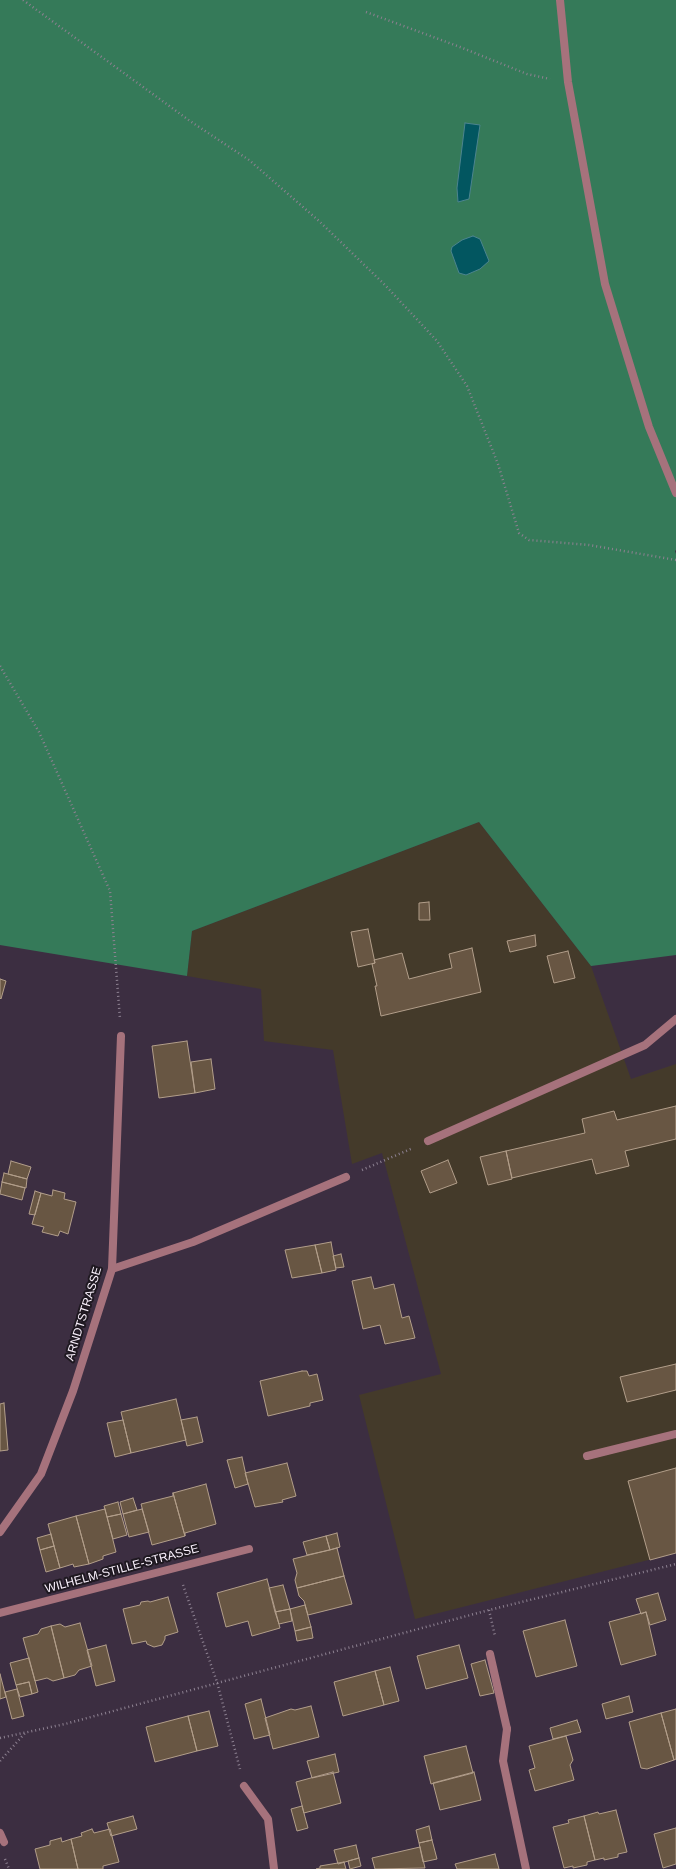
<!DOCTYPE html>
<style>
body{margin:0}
canvas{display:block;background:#3c2e41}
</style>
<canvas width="676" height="1869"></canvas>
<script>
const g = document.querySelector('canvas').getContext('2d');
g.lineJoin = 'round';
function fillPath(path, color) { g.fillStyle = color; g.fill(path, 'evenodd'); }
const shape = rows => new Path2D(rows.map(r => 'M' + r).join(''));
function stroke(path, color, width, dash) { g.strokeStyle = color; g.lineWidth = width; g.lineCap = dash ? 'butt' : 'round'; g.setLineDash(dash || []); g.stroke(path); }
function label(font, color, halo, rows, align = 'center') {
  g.font = font + ' Helvetica,sans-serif'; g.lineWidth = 4; g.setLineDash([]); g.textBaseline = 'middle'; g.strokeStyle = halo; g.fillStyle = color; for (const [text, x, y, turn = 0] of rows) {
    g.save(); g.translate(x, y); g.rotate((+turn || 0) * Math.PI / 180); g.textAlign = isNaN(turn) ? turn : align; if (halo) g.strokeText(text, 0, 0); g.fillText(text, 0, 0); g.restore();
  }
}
fillPath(shape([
 [479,822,591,966,631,1079,676,1064,676,1553,415,1619,359,1395,441,1374,382,1153,352,1164,333,1050,264,1041,261,989,187,976,192,931]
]), '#443a2a');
fillPath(shape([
 [0,0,676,0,676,550,675,551,676,554,676,955,591,966,479,822,192,931,187,976,0,945]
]), '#357a59');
const water = shape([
 [465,123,480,125,469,199,458,202,457,188,465,123],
 [473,236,480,239,489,261,480,269,466,275,459,273,451,251,452,247,462,240,473,236]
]);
fillPath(water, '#025660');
stroke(water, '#4c848f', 1);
const building = shape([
 [429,902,430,920,419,920,419,903,429,902],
 [368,929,375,963,358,967,351,932,368,929],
 [535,935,536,946,510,952,507,941,535,935],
 [472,948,481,992,381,1016,375,986,377,986,372,964,375,963,374,960,402,953,409,979,452,968,449,954,472,948],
 [568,951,575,978,554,983,547,956,568,951],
 [0,979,6,981,1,999,0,998,0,979],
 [187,1041,195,1093,159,1098,152,1046,187,1041],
 [211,1059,215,1089,195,1093,191,1062,211,1059],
 [676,1106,676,1139,625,1151,629,1166,596,1174,592,1159,512,1178,506,1151,585,1133,582,1119,614,1111,617,1120,676,1106],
 [506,1151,512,1179,488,1185,480,1157,506,1151],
 [448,1160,457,1183,430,1193,421,1171,448,1160],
 [11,1161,31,1167,27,1179,8,1174,11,1161],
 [4,1173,27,1179,26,1188,2,1182,4,1173],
 [2,1182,25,1188,22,1200,0,1194,2,1182],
 [53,1190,65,1193,64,1199,76,1202,68,1234,60,1231,58,1236,42,1232,44,1227,32,1224,41,1193,52,1196,53,1190],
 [35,1191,41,1193,35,1215,29,1214,35,1191],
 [331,1242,336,1270,322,1273,315,1245,331,1242],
 [315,1245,322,1273,292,1278,285,1250,315,1245],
 [341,1254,344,1267,336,1268,333,1256,341,1254],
 [371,1277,374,1289,394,1284,402,1318,409,1316,415,1338,385,1344,380,1325,363,1329,352,1281,371,1277],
 [676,1364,676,1390,627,1402,620,1377,676,1364],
 [302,1371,307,1371,309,1376,317,1374,323,1400,310,1403,310,1406,268,1416,260,1381,302,1371],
 [176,1399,186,1440,131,1453,121,1412,176,1399],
 [4,1403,8,1450,0,1451,0,1404,4,1403],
 [197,1417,203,1442,187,1446,181,1420,197,1417],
 [123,1420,131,1453,115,1457,107,1423,123,1420],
 [242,1457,248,1484,235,1488,227,1460,242,1457],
 [287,1463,296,1496,282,1500,283,1502,255,1507,245,1473,287,1463],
 [676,1468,676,1553,650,1560,628,1481,676,1468],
 [206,1484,216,1524,185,1533,185,1536,173,1493,206,1484],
 [173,1493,185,1536,152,1545,141,1504,173,1496,173,1493],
 [133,1498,137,1510,123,1514,120,1502,133,1498],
 [118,1502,121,1514,107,1517,104,1506,118,1502],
 [105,1509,116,1552,103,1556,103,1559,89,1564,76,1516,105,1509],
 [142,1509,149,1532,129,1537,123,1514,142,1509],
 [121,1514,127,1535,113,1539,107,1517,121,1514],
 [76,1516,89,1564,74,1567,73,1564,60,1568,48,1524,76,1516],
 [337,1533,340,1547,330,1550,326,1536,337,1533],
 [51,1534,54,1546,40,1550,37,1538,51,1534],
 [326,1536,330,1550,307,1555,303,1542,326,1536],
 [54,1546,60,1568,46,1572,40,1550,54,1546],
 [337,1548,344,1576,297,1588,295,1580,297,1573,293,1559,337,1548],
 [344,1576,352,1604,308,1615,304,1601,299,1596,297,1588,344,1576],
 [267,1579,280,1628,252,1636,248,1621,226,1627,217,1593,267,1579],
 [283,1585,290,1609,275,1612,269,1588,283,1585],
 [658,1593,666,1620,650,1625,646,1612,641,1614,636,1599,658,1593],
 [168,1597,178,1632,165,1636,165,1639,162,1645,154,1647,147,1644,146,1641,132,1644,123,1609,140,1605,141,1602,148,1601,150,1602,168,1597],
 [305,1605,311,1627,295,1631,290,1609,305,1605],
 [290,1609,292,1621,279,1624,275,1612,290,1609],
 [646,1612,656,1655,621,1665,609,1622,646,1612],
 [565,1620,577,1666,536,1677,523,1631,565,1620],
 [80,1623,92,1666,79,1670,75,1675,64,1678,51,1626,60,1624,65,1627,80,1623],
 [51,1626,64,1678,53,1681,47,1678,35,1681,23,1638,38,1634,41,1629,51,1626],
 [311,1627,313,1638,297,1641,295,1631,311,1627],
 [106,1645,115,1681,96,1686,87,1650,106,1645],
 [459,1645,468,1678,426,1689,417,1656,459,1645],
 [29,1658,38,1692,32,1694,29,1682,16,1685,10,1663,29,1658],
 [485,1660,494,1693,480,1696,471,1664,485,1660],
 [390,1667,399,1701,384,1705,375,1671,390,1667],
 [375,1671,384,1705,343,1716,334,1682,375,1671],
 [0,1674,6,1697,0,1699,0,1674],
 [29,1682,32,1694,20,1697,16,1685,29,1682],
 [17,1689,24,1716,12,1719,5,1692,17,1689],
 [629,1696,633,1712,606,1719,602,1704,629,1696],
 [261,1699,270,1735,254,1739,245,1704,261,1699],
 [311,1706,319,1737,273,1749,265,1718,291,1709,295,1710,311,1706],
 [676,1709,676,1759,674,1760,661,1713,676,1709],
 [209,1711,218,1746,197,1751,188,1716,209,1711],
 [661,1713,674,1760,647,1769,641,1768,629,1722,661,1713],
 [188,1716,197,1751,155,1762,146,1727,188,1716],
 [577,1720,581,1732,553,1739,550,1728,577,1720],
 [566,1736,573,1760,570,1765,574,1780,535,1791,529,1770,535,1768,529,1746,566,1736],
 [466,1746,473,1773,431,1784,424,1756,466,1746],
 [335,1754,339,1772,312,1778,307,1761,335,1754],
 [333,1772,341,1803,304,1813,296,1782,333,1772],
 [474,1772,481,1800,440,1810,433,1783,474,1772],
 [302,1806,308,1828,297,1831,291,1809,302,1806],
 [616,1810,627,1852,618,1854,618,1857,604,1860,604,1858,595,1860,584,1816,598,1812,599,1814,616,1810],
 [133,1816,137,1829,111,1836,107,1823,133,1816],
 [584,1816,595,1860,587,1862,587,1865,573,1868,573,1866,564,1868,553,1827,569,1823,568,1820,584,1816],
 [429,1826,432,1840,419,1843,416,1830,429,1826],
 [676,1828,676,1864,663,1868,654,1834,676,1828],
 [92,1829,94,1833,110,1829,119,1862,103,1866,103,1869,78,1869,71,1839,82,1836,81,1833,92,1829],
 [61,1838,62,1842,71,1839,78,1869,40,1869,35,1849,50,1845,50,1841,61,1838],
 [432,1840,437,1859,423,1862,419,1843,432,1840],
 [356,1845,359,1858,338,1864,334,1850,356,1845],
 [420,1847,425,1868,375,1869,372,1858,420,1847],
 [495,1854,499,1869,457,1869,455,1864,495,1854],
 [359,1858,361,1866,350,1869,348,1861,359,1858],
 [344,1862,346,1869,316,1869,320,1868,320,1866,344,1862]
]);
fillPath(building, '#685643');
stroke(building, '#b29e8a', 1);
stroke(shape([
 [23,0,190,121,249,160,319,221,385,285,437,341,467,386,498,464,519,533,529,540,589,545,676,560],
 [366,12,460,47,527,74,550,79],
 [0,666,39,732,110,891,120,1019],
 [362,1170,413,1148],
 [183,1585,217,1682,240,1769],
 [489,1610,495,1636],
 [0,1738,65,1724,489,1610,676,1564],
 [0,1761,25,1733],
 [5,1859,9,1869]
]), '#8d8191', 2.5, [1, 3]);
stroke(shape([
 [560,0,568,82,605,284,649,427,676,493],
 [428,1141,645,1045,676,1019],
 [112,1269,193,1242,346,1177],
 [587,1456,676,1434],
 [490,1654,507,1729]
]), '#a6727c', 8);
stroke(shape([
 [0,1532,41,1474,73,1391,112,1269,121,1036],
 [0,1613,249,1549],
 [507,1729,503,1761,526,1869],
 [244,1786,268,1819,274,1869],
 [0,1833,4,1842]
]), '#a6727c', 8);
label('12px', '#faf1fd', '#1f1921', [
 ["ARNDTSTRASSE",84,1314,-73],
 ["WILHELM-STILLE-STRASSE",122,1569,-15]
]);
</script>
